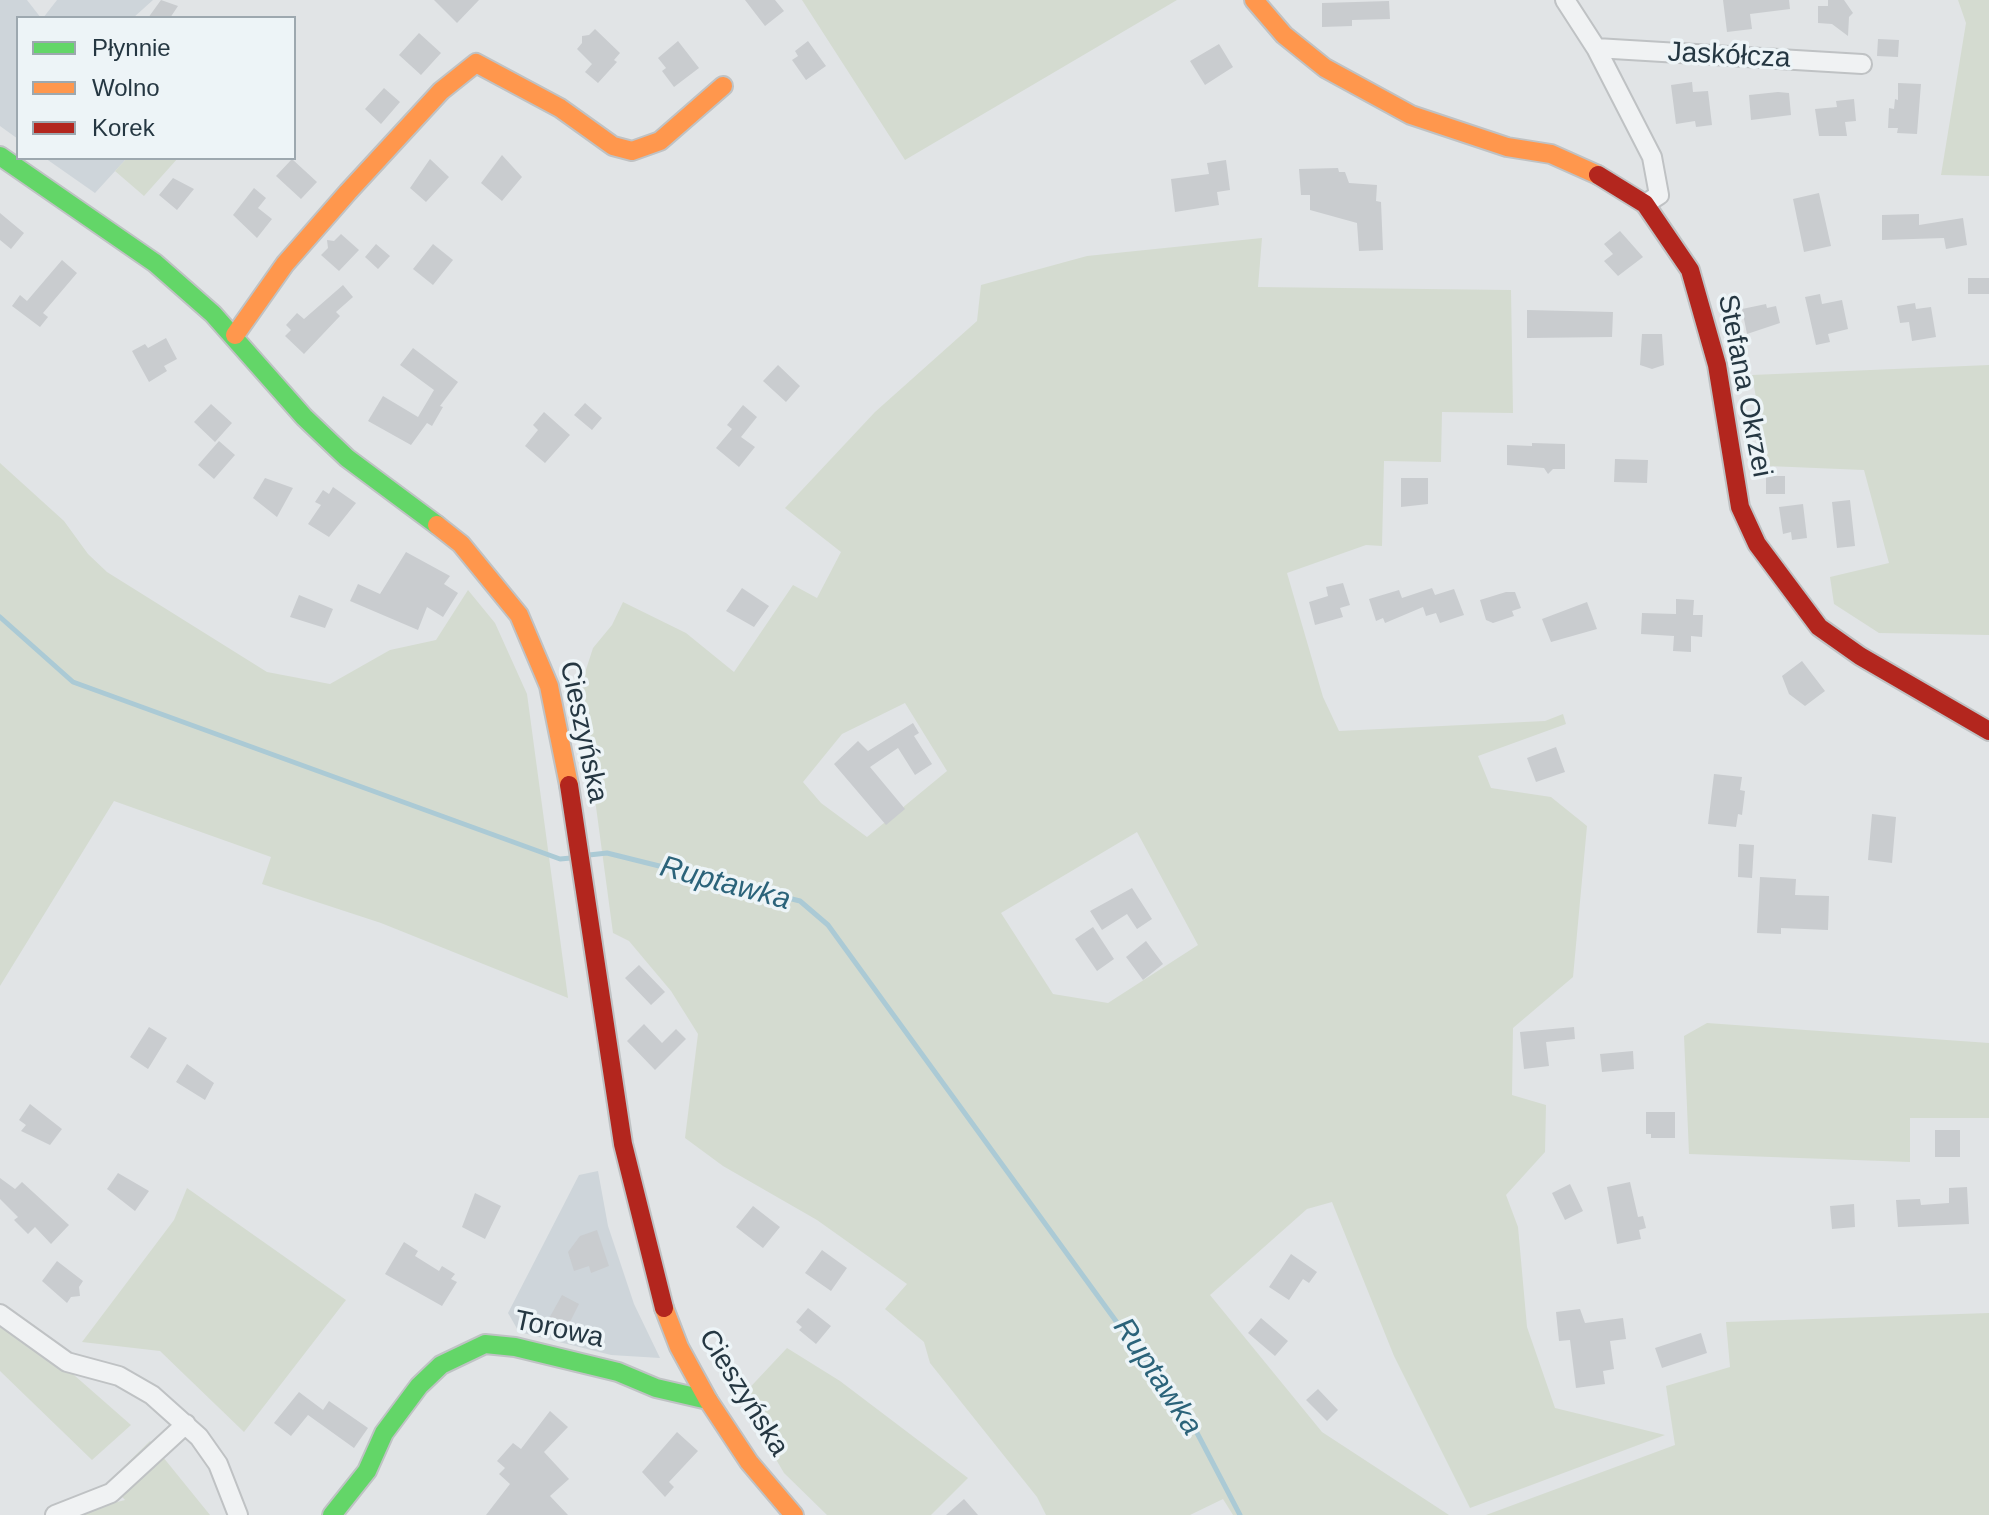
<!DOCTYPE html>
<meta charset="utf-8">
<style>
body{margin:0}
#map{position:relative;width:1989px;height:1515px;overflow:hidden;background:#e1e4e6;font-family:Helvetica,sans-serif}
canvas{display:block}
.legend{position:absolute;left:16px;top:16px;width:280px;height:144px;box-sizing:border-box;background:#edf4f7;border:2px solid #9da8af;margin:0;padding:10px 14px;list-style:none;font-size:24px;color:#253742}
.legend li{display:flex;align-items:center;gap:16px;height:40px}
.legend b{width:40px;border:2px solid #9da8af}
</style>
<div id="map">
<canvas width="1989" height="1515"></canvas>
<ul class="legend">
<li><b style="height:10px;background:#63d668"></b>Płynnie</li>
<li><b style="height:10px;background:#ff974d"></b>Wolno</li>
<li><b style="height:10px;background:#b3261e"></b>Korek</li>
</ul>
</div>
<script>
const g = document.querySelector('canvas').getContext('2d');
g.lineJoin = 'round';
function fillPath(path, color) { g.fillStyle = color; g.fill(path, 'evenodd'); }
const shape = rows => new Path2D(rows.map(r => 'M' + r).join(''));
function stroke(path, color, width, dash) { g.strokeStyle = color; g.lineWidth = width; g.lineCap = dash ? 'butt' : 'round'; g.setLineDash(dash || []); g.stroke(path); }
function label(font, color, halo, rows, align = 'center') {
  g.font = font + ' Helvetica,sans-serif'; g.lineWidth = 7; g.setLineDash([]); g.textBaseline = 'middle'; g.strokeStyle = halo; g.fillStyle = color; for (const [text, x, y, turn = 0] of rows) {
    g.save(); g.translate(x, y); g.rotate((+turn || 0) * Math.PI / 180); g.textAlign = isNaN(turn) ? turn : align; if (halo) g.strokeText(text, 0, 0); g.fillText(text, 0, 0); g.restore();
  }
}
fillPath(shape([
 [0,0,27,0,41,18,18,18,18,139,0,126],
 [57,0,153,0,133,18,43,18],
 [45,158,127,158,95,193],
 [598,1171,608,1226,634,1304,660,1358,611,1355,519,1332,508,1313,579,1175]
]), '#ced5da');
fillPath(shape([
 [802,0,1177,0,905,160],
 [1958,0,1989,0,1989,176,1941,175,1966,23],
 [127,158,178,158,144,196,115,171],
 [1262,238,1258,287,1511,290,1513,413,1442,412,1441,462,1384,461,1382,546,1366,545,1287,573,1323,697,1339,731,1545,721,1563,714,1566,724,1478,756,1491,788,1551,797,1587,826,1573,977,1513,1028,1512,1095,1546,1105,1545,1152,1506,1195,1518,1227,1527,1327,1555,1408,1665,1435,1470,1508,1394,1356,1332,1202,1307,1209,1210,1295,1322,1432,1449,1515,1233,1515,1223,1499,1190,1515,1046,1515,1037,1497,930,1363,924,1342,885,1309,907,1284,817,1220,723,1166,685,1138,698,1034,671,991,629,941,613,933,580,688,593,648,612,625,623,602,686,633,734,672,793,585,817,598,841,552,785,508,875,412,977,321,981,285,1087,256],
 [905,703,947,771,867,837,821,803,803,782,842,734],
 [1137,832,1198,945,1108,1003,1053,994,1001,913],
 [1989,365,1989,635,1879,633,1834,604,1830,577,1889,563,1864,470,1768,466,1752,375],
 [0,463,64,521,88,554,107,572,267,672,330,684,390,650,436,640,468,590,495,623,527,694,568,998,381,923,262,884,271,857,114,801,0,986],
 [1707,1023,1989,1043,1989,1118,1910,1118,1910,1162,1689,1154,1684,1036],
 [187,1188,346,1300,244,1432,160,1351,82,1342,174,1220],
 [1989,1313,1989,1515,1486,1515,1675,1445,1666,1386,1730,1367,1726,1322],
 [0,1320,66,1368,131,1425,92,1460,0,1371],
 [787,1348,840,1381,968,1478,931,1515,827,1515,784,1473,740,1398],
 [150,1441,210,1515,66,1515,125,1500,108,1482]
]), '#d4dbd0');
stroke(shape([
 [0,617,73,682,560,859,571,858],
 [589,855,607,853,800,901,828,925,1145,1361,1184,1408,1240,1515]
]), '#abcad5', 5);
fillPath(shape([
 [161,0,178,6,170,18,148,18],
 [434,0,479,0,457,23],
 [745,0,775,0,784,11,765,26],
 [1723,0,1789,0,1790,9,1750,14,1752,29,1727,32],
 [1828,0,1844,0,1853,13,1849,17,1848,36,1832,24,1818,23,1818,6,1828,6],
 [1389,1,1390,19,1352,20,1352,26,1322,27,1322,3],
 [595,29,620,53,614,60,617,62,598,83,585,72,592,64,577,49,582,43,582,36,589,35],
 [419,33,441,53,421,75,399,55],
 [1878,39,1899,40,1898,57,1877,56],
 [678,41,699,68,674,87,662,71,666,68,658,58],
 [808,41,826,66,806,80,792,60,798,56,795,51],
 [1219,44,1233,67,1205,85,1190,61],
 [1692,82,1693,92,1708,91,1712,125,1696,127,1695,121,1676,124,1671,85],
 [1898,83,1921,84,1917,134,1897,133,1898,128,1888,128,1889,108,1894,109,1895,99,1898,100],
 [384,88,400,102,381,124,365,109],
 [1778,92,1789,93,1791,115,1751,120,1749,95],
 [1854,99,1856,121,1845,122,1847,136,1819,136,1815,109,1837,107,1836,101],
 [502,155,522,177,502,201,481,183],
 [292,159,317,182,301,199,276,176],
 [430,159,449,177,426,202,410,188],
 [1226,160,1230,190,1217,192,1219,205,1175,212,1171,179,1209,174,1207,163],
 [1338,168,1339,172,1345,172,1349,183,1377,185,1376,201,1381,202,1383,250,1359,251,1357,223,1310,210,1310,195,1301,195,1299,169],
 [173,178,194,189,177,210,159,195],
 [254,188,266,198,258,208,272,219,257,238,233,215],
 [1819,193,1831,246,1804,252,1793,199],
 [0,213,24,233,11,249,0,240],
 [1919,214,1919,225,1963,218,1967,245,1946,249,1944,238,1882,240,1882,215],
 [1620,231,1643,257,1618,276,1604,261,1613,254,1604,244],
 [341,234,359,250,339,271,321,255,328,248,327,240,334,241],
 [376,244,390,256,378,269,365,257],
 [433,244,453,260,433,285,413,269],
 [62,260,77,273,43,313,48,317,40,327,12,306,20,295,27,301],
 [1968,278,1989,278,1989,294,1968,294],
 [343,285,353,297,336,312,340,316,304,354,285,336,291,330,286,325,297,313,304,319],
 [1820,294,1822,304,1842,300,1848,329,1828,334,1830,342,1816,345,1805,297],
 [1915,303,1916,309,1931,307,1936,337,1912,341,1909,322,1900,323,1897,306],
 [1766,304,1767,308,1776,306,1780,323,1747,334,1742,309],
 [1527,310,1613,312,1612,337,1527,338],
 [1642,334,1662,334,1664,365,1652,369,1640,365],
 [166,338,177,359,164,366,167,371,149,382,132,351,145,344,148,348],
 [413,348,458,382,440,406,443,407,432,426,427,423,411,445,368,421,383,396,418,417,434,390,400,365],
 [778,365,800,386,786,402,763,381],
 [585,403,602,418,592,430,574,415],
 [211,404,232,423,215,442,194,422],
 [743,405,757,417,741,437,755,447,739,467,716,448,732,429,727,425],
 [544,412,570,435,545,463,525,446,538,430,533,425],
 [219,441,235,455,214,479,198,465],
 [1532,443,1565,444,1565,469,1553,469,1548,474,1544,468,1507,465,1507,445,1532,446],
 [1615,459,1648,460,1647,483,1614,482],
 [1766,476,1785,476,1785,494,1766,494],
 [265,478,293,488,277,517,253,498],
 [1401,478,1428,478,1428,504,1401,507],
 [333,487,356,503,329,537,308,524,321,505,315,502,323,490,329,494],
 [1850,500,1855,546,1837,548,1832,502],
 [1803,504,1807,538,1792,540,1791,532,1783,534,1779,507],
 [406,552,450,576,444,584,458,593,443,617,427,607,418,630,350,601,358,584,380,594],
 [1343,583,1350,605,1340,608,1343,617,1315,625,1309,602,1328,596,1326,587],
 [742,588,769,606,754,627,726,611],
 [1432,588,1435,595,1454,589,1464,615,1440,623,1436,613,1426,616,1423,607,1385,623,1383,618,1376,621,1369,599,1399,590,1402,598],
 [1506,592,1515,592,1521,608,1512,611,1514,616,1493,623,1486,620,1480,600],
 [299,595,333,609,325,628,290,617],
 [1676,599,1694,600,1693,615,1703,615,1702,637,1691,636,1691,652,1673,651,1674,636,1641,634,1642,613,1676,614],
 [1587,602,1597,629,1551,642,1542,619],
 [1802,661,1825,691,1805,706,1789,694,1782,676],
 [913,723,919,733,914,736,932,764,915,775,898,748,870,767,905,809,886,825,834,764,858,741,868,751],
 [1556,747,1565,772,1536,782,1527,758],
 [1714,774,1742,777,1740,790,1745,791,1742,815,1738,814,1736,827,1708,824],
 [1872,814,1896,817,1892,863,1868,860],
 [1739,844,1754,845,1752,878,1738,877],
 [1760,877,1796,879,1795,895,1829,896,1828,930,1781,928,1781,934,1757,933],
 [1132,888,1152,919,1137,929,1127,914,1102,930,1090,911],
 [1093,927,1114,959,1097,971,1075,939],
 [1146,941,1163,964,1143,980,1126,957],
 [639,965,665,992,651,1005,625,978],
 [644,1024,662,1043,676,1029,686,1039,655,1070,627,1041],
 [149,1027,167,1038,148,1069,130,1057],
 [1574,1027,1575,1039,1546,1042,1549,1066,1524,1069,1520,1032],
 [1633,1051,1634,1069,1602,1072,1600,1054],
 [187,1064,214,1083,205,1100,176,1082],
 [30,1104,62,1129,50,1145,21,1131,26,1125,19,1120],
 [1646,1112,1675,1112,1675,1138,1651,1138,1651,1134,1646,1134],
 [1935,1130,1960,1130,1960,1157,1935,1157],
 [118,1173,149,1191,135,1211,107,1189],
 [0,1178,15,1189,22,1182,69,1225,51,1244,35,1227,28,1234,14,1220,18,1217,0,1199],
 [1630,1182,1638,1217,1643,1216,1646,1228,1639,1230,1641,1239,1617,1244,1607,1187],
 [1570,1184,1583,1211,1565,1220,1552,1193],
 [1967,1187,1969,1224,1898,1227,1896,1200,1920,1199,1921,1205,1949,1203,1949,1188],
 [475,1193,501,1206,485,1239,462,1227],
 [1854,1204,1855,1227,1832,1229,1830,1206],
 [753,1206,780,1227,763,1248,736,1227],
 [597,1230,609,1266,591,1273,589,1266,574,1271,568,1252,580,1236],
 [404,1242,418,1251,415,1256,439,1271,442,1266,455,1274,451,1279,457,1282,442,1306,385,1274],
 [822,1250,847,1268,831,1291,805,1273],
 [1291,1254,1317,1272,1309,1283,1303,1279,1289,1300,1269,1287],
 [57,1261,83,1281,79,1287,80,1296,71,1297,67,1303,42,1281],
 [562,1295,579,1304,565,1332,547,1322],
 [808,1308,831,1326,816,1344,799,1330,802,1327,796,1322],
 [1580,1309,1585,1323,1623,1318,1626,1339,1610,1341,1614,1369,1603,1371,1605,1384,1576,1388,1570,1340,1559,1341,1556,1312],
 [1261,1318,1288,1341,1275,1356,1248,1333],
 [1701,1333,1707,1353,1662,1368,1655,1348],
 [1318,1389,1338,1410,1327,1421,1306,1400],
 [299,1392,323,1410,329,1401,368,1428,354,1448,308,1415,291,1436,274,1423],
 [550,1411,568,1427,544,1452,569,1479,550,1496,568,1515,486,1515,510,1484,499,1474,505,1468,497,1461,513,1443,521,1449],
 [677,1432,698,1451,669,1482,674,1487,665,1497,642,1472],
 [964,1499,978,1515,946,1515]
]), '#c9cccf');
const street = shape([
 [1565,0,1596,48,1652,157,1659,195,1645,204],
 [1596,48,1862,64],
 [0,1314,67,1362,119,1376,152,1395,199,1437,218,1464,238,1515],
 [55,1515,111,1493,186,1424]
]);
const fast = shape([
 [0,156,155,263,213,314,304,417,347,458,437,525],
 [332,1515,367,1471,384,1433,419,1386,441,1365,485,1344,515,1347,618,1372,656,1388,708,1400]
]);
const slow = shape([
 [1254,0,1284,35,1325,68,1411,115,1507,147,1551,154,1598,175],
 [235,335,285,264,348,192,441,91,476,63,560,108,613,146,632,151,660,141,723,86],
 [437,525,461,544,519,615,549,686,569,785],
 [664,1308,679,1347,708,1400,749,1462,794,1515]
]);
const jam = shape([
 [1598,175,1645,204,1690,270,1717,365,1740,507,1757,544,1819,627,1860,656,1989,731],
 [569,785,623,1144,664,1308]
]);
stroke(street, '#bfc2c4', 22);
stroke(fast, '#bfc2c4', 22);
stroke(slow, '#bfc2c4', 22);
stroke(jam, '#bfc2c4', 22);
stroke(street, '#f0f2f3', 18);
stroke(fast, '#63d668', 18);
stroke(slow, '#ff974d', 18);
stroke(jam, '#b3261e', 18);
label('28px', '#253742', '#edf4f7', [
 ["Jaskółcza",1729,56,3],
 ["Stefana Okrzei",1744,386,79],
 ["Cieszyńska",583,732,78],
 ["Torowa",559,1330,12],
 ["Cieszyńska",743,1393,58]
]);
label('italic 30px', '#2b637a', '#edf4f7', [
 ["Ruptawka",725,884,15],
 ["Ruptawka",1157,1377,56]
]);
</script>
